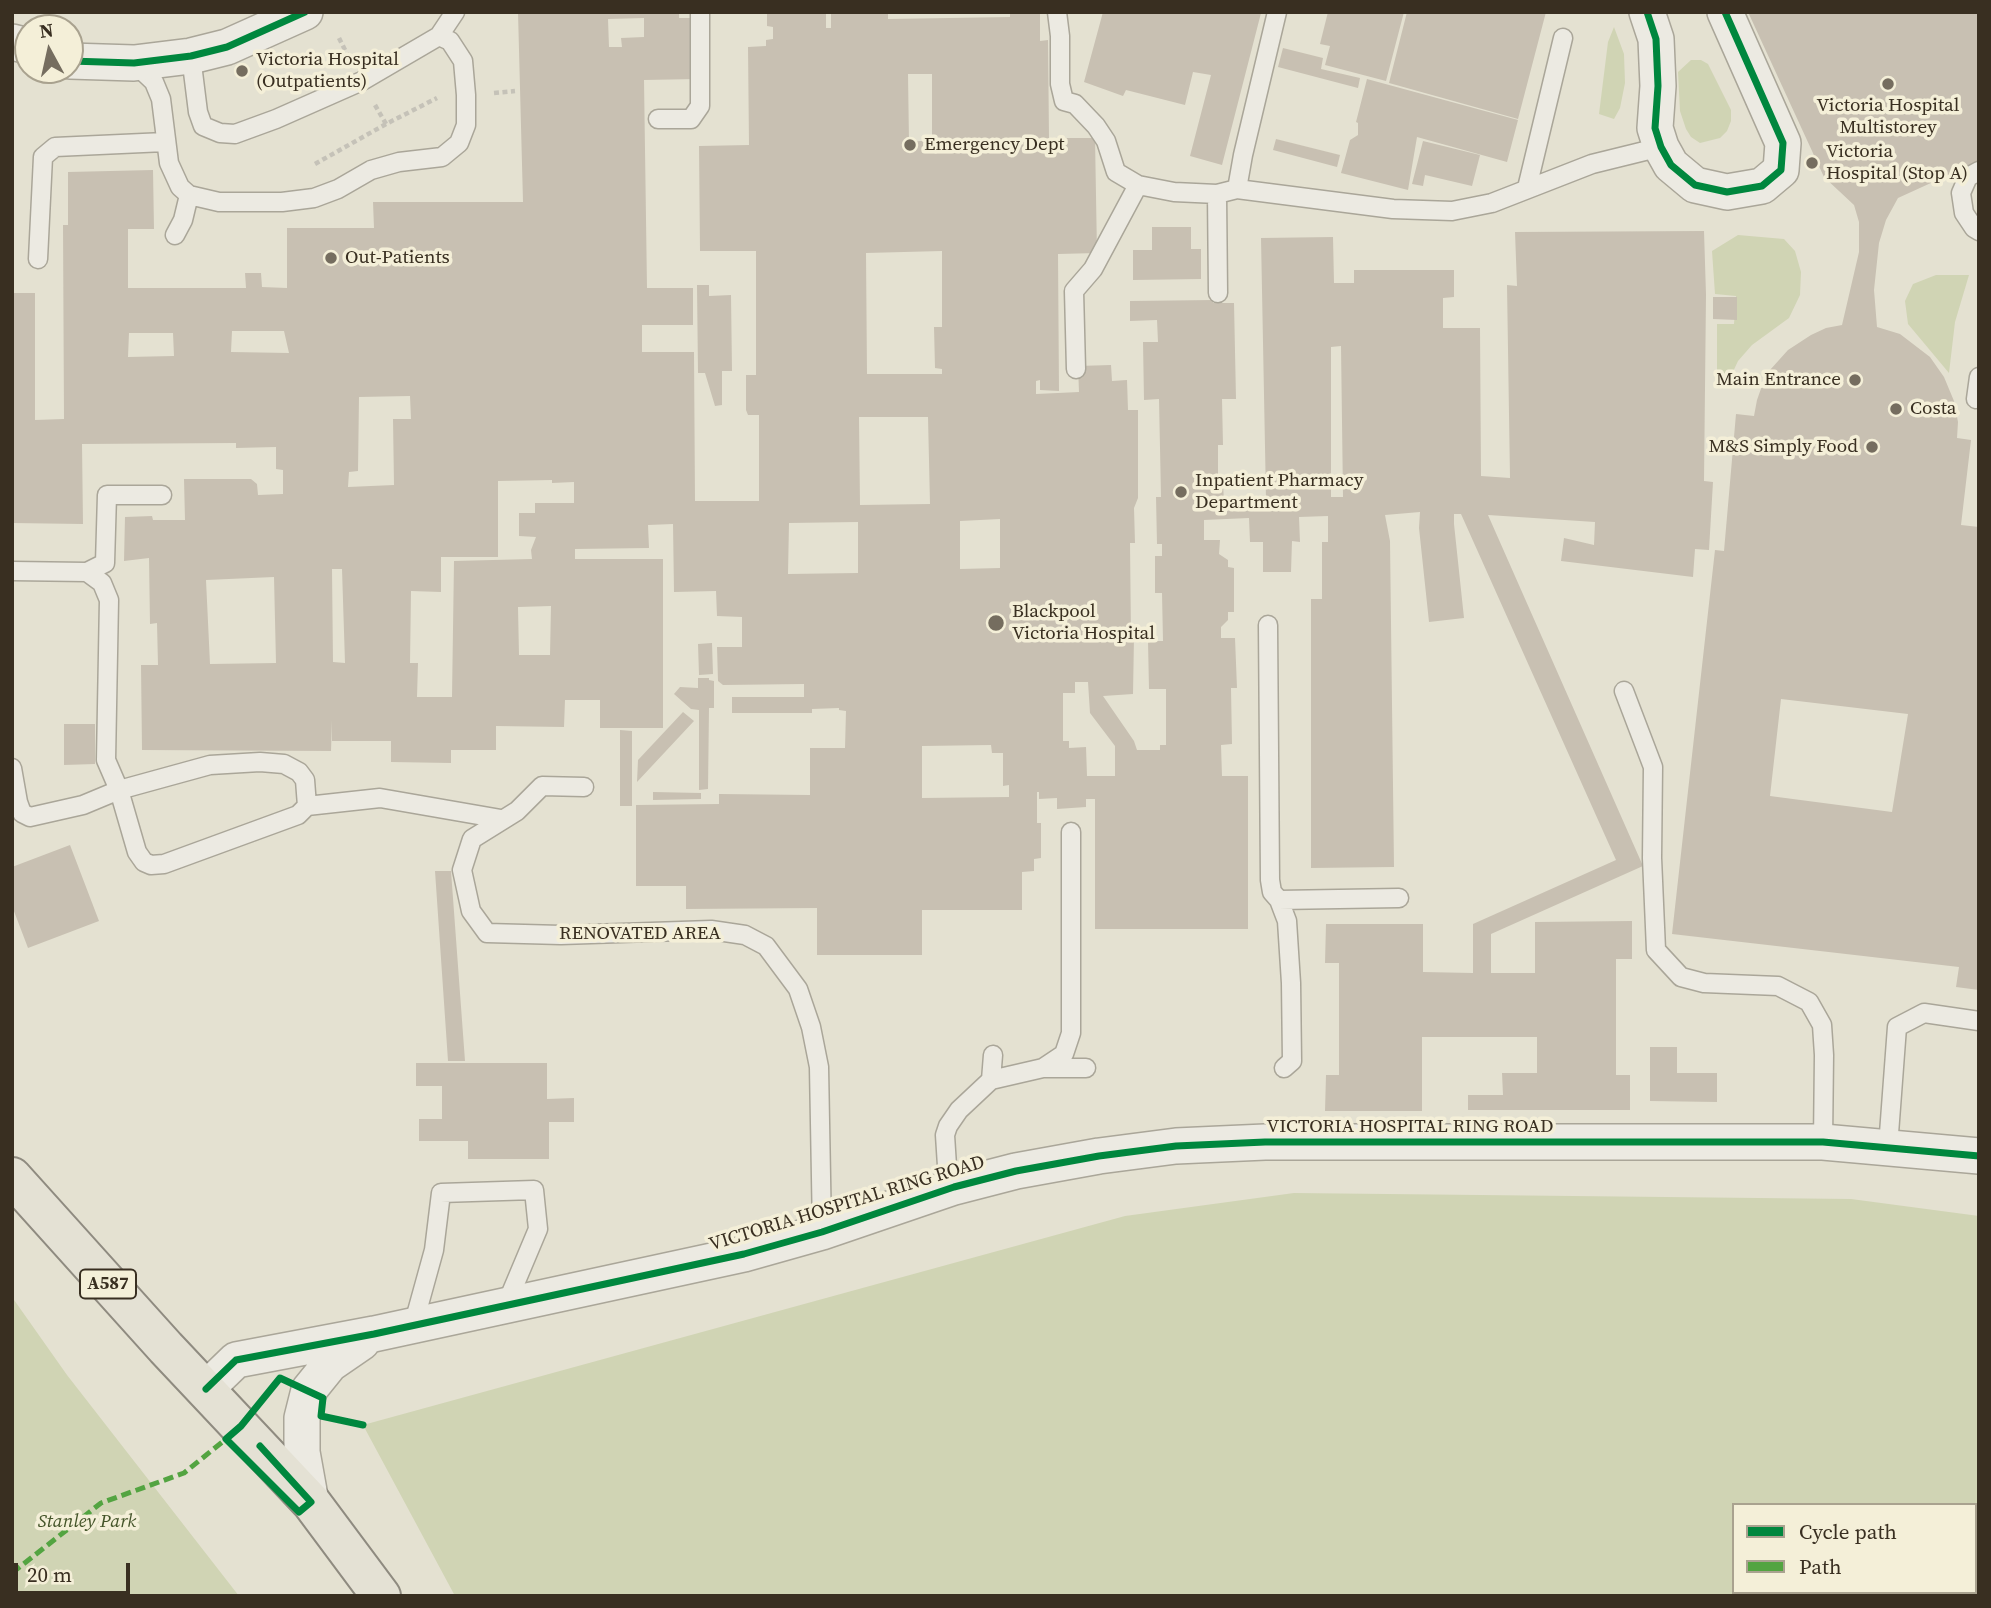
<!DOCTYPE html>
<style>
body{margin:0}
#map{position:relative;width:1991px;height:1608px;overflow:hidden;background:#e4e1d1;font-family:"Source Serif 4",serif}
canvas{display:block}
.frame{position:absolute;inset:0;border:14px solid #392f21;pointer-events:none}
.legend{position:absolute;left:1732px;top:1503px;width:245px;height:91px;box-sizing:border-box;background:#f4efd8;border:2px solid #a9a28f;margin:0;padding:9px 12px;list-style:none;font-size:21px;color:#392f21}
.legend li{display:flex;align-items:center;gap:14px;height:35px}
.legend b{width:35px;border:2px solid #a9a28f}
.north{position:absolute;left:14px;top:14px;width:70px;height:70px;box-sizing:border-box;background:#f4efd8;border:2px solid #a9a28f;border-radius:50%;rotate:352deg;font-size:19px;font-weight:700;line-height:28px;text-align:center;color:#392f21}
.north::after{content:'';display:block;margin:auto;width:24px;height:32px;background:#756d5f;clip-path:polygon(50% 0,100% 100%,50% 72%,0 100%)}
.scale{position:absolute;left:14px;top:1563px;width:116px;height:32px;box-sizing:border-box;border:4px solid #392f21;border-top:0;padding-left:9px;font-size:21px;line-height:24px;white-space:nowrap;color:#392f21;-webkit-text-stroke:5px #f4efd8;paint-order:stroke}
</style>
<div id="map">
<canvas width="1991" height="1608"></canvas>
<div class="frame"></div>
<ul class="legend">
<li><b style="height:9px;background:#00873e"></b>Cycle path</li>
<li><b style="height:9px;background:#53a441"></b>Path</li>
</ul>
<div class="north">N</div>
<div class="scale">20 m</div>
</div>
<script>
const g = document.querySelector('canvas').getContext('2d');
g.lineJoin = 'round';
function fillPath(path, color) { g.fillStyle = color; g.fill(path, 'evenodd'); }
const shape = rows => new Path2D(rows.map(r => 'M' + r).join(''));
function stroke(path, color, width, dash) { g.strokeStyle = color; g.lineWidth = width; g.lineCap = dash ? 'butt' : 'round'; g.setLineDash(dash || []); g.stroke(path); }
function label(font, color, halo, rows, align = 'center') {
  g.font = font + ' "Source Serif 4",serif'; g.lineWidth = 7; g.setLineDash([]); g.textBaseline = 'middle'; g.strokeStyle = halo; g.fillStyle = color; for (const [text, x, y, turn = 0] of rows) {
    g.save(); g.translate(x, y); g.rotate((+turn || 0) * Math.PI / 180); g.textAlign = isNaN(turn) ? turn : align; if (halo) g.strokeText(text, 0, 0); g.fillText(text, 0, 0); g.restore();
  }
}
fillPath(shape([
 [1614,27,1624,54,1625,83,1620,108,1614,119,1599,114,1608,42],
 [1691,60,1701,60,1708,64,1731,110,1731,121,1727,131,1720,138,1700,143,1691,137,1686,129,1680,111,1678,72],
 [1738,235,1784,239,1795,251,1801,272,1800,295,1789,318,1752,345,1738,361,1731,376,1717,373,1717,324,1734,324,1736,296,1715,294,1712,251],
 [1936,275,1969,275,1955,322,1949,373,1908,324,1905,301,1913,284],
 [1294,1193,1851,1199,1979,1216,1979,1596,455,1596,363,1425,1125,1216],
 [1734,1505,1975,1505,1975,1592,1734,1592],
 [12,1297,67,1375,239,1596,12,1596]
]), '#d0d4b4');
fillPath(shape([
 [518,12,679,12,679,18,695,18,697,79,644,80,647,288,693,288,693,325,642,325,642,352,694,352,695,501,759,501,759,415,748,415,746,410,746,375,756,375,756,251,700,251,699,146,749,145,748,47,766,46,766,40,773,39,773,27,767,26,767,12,826,12,826,28,831,28,831,13,888,12,888,19,1010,17,1010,14,1040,13,1040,41,1048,40,1049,138,1095,138,1097,253,1058,254,1059,391,1040,390,1040,380,1036,381,1036,394,1079,392,1078,366,1111,365,1112,381,1127,380,1128,410,1138,410,1138,498,1134,508,1135,543,1130,543,1131,638,1134,637,1133,694,1103,696,1134,741,1137,750,1160,750,1160,745,1166,745,1166,689,1149,689,1148,641,1163,641,1162,593,1155,593,1155,556,1162,556,1162,544,1157,544,1156,497,1161,497,1159,399,1144,400,1143,342,1158,342,1157,320,1130,321,1130,301,1214,300,1213,303,1234,303,1236,399,1222,399,1223,445,1218,445,1218,485,1223,484,1224,501,1266,499,1261,238,1333,237,1334,283,1354,283,1354,270,1454,270,1454,297,1443,298,1443,328,1480,328,1481,476,1510,478,1507,285,1517,286,1515,232,1704,231,1706,295,1704,481,1713,482,1709,550,1695,549,1693,577,1561,561,1564,538,1594,545,1595,522,1488,515,1643,866,1491,934,1491,973,1535,973,1535,922,1632,921,1632,959,1616,959,1616,1075,1630,1075,1630,1110,1468,1110,1468,1095,1503,1095,1502,1073,1537,1073,1537,1037,1422,1037,1422,1111,1325,1111,1326,1075,1339,1075,1339,963,1325,963,1326,924,1423,924,1423,972,1473,973,1473,924,1616,860,1461,514,1454,514,1454,524,1464,618,1429,622,1419,528,1420,512,1385,515,1390,541,1394,867,1311,868,1311,599,1322,599,1322,542,1328,542,1328,516,1299,517,1300,542,1292,541,1291,572,1263,572,1263,542,1250,542,1249,518,1204,520,1204,540,1220,540,1219,554,1228,560,1228,567,1234,568,1234,612,1228,612,1228,620,1221,627,1221,638,1235,638,1237,688,1231,688,1232,744,1221,745,1222,776,1248,776,1248,929,1095,929,1095,799,1086,799,1086,807,1057,809,1057,798,1039,799,1039,792,1037,792,1037,823,1041,823,1041,858,1034,859,1034,871,1022,872,1022,910,922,910,922,955,817,955,817,908,686,909,686,886,636,886,636,805,719,804,719,794,810,795,810,748,845,748,846,711,839,710,839,708,812,709,812,713,732,713,732,697,804,697,804,684,723,685,718,681,717,647,742,647,742,617,717,616,716,591,674,592,673,524,648,525,649,548,575,549,575,559,663,559,663,728,600,728,600,700,565,700,564,727,496,726,496,750,451,750,451,763,391,762,391,741,332,741,332,720,331,751,142,750,141,665,158,665,157,623,150,624,149,558,124,561,125,517,152,516,153,520,185,520,184,479,251,479,257,484,258,495,283,494,283,470,276,469,276,447,236,448,236,443,82,444,83,524,12,523,12,293,35,293,35,420,64,419,63,225,68,225,68,172,153,170,154,229,128,229,128,288,246,288,245,273,261,273,262,287,287,288,287,228,374,228,373,202,523,202],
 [644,18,644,37,621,38,622,47,609,47,608,19],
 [908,74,932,74,932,140,909,142],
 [942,251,942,327,934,327,935,368,942,369,942,374,867,374,866,253],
 [232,331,284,331,289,353,231,352],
 [129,333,173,333,174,356,128,357],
 [1341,346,1343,497,1331,497,1331,347],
 [410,396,411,419,393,419,394,485,348,487,349,472,358,471,359,397],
 [859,417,928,417,930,504,860,505],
 [552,480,552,483,574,482,574,503,535,503,535,513,519,513,519,536,536,537,531,550,532,559,454,561,452,697,417,697,418,663,410,663,411,591,441,592,441,557,498,557,498,481],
 [1000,519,1000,568,960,569,960,521],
 [858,522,858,573,788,574,789,523],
 [332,569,342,569,345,663,333,662],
 [274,577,276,663,210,664,206,580],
 [551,606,550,655,519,655,518,607],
 [1075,682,1088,682,1090,713,1115,746,1115,776,1087,776,1086,747,1069,748,1069,741,1063,741,1063,693,1075,693],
 [991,745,992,753,1003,753,1003,786,1009,785,1009,797,922,798,922,746],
 [1103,12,1261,13,1222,165,1190,156,1211,75,1193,72,1185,105,1126,90,1123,96,1084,82],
 [1328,12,1404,12,1386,81,1325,65,1330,46,1320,44],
 [1407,12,1546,12,1518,119,1389,83],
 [1748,12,1979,12,1979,161,1898,198,1886,220,1879,243,1874,290,1877,327,1900,334,1930,357,1944,377,1954,401,1958,422,1957,438,1971,440,1961,525,1979,527,1979,990,1956,987,1959,967,1672,934,1715,550,1724,551,1736,414,1754,416,1757,400,1763,383,1770,370,1788,350,1811,335,1826,328,1842,325,1859,252,1859,222,1854,205,1824,177],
 [1781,699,1908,714,1892,812,1770,796],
 [1283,48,1323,58,1321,69,1360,78,1358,88,1278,67],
 [1367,79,1518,120,1507,162,1417,137,1408,190,1341,173,1350,140,1358,135,1358,123,1356,122],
 [1276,139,1340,155,1337,167,1273,150],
 [1423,141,1480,155,1472,186,1425,175,1423,186,1412,184],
 [1152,227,1191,227,1191,249,1201,249,1201,279,1133,280,1133,250,1152,250],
 [697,285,709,285,709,296,731,295,732,371,722,371,722,405,715,406,705,373,698,373],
 [1713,297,1737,297,1737,320,1713,319],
 [712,643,713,674,699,675,698,644],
 [698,678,709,678,709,680,714,681,714,708,709,708,708,789,699,790,699,710,691,709,674,694,680,687,698,688],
 [683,712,694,721,637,782,638,760],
 [64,724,95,724,95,764,64,765],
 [620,730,632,731,632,806,620,806],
 [653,792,701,793,701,799,653,800],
 [70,845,99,921,28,948,12,906,12,867],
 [435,871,451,871,465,1061,448,1061],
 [1650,1047,1677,1047,1677,1073,1717,1073,1717,1102,1650,1101],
 [416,1063,547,1063,547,1099,574,1098,574,1122,549,1122,549,1159,468,1159,468,1141,419,1141,419,1119,442,1119,442,1086,416,1086]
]), '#c8c0b2');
const service = shape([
 [1057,12,1060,36,1060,84,1064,101,1075,104,1096,126,1106,141,1116,172,1138,185,1174,192,1217,194,1237,189,1393,209,1452,211,1492,203,1592,164,1661,147],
 [439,36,455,12],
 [134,63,154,82,161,99,169,163,180,187,189,195,219,202,282,202,314,198,338,189,371,170,399,162,442,157,459,143,466,125,466,95,463,61,450,41,439,36,362,81,276,119,235,134,220,133,203,126,198,112,191,56],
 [658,119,691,119,700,106,700,12],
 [1979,171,1968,177,1961,193,1964,213,1974,228,1979,231],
 [1527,188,1563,38],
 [1237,189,1243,155,1277,12],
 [1217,194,1218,293],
 [175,235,183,220,189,195],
 [38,259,43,157,55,147,165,142],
 [1076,369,1074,291,1093,269,1138,185],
 [1976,399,1979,377],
 [12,571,87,572,105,563,107,495,162,495],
 [1268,625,1270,880,1272,892,1279,900,1287,921,1291,983,1292,1061,1284,1068],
 [1624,691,1653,767,1652,858,1656,950,1681,977,1704,983,1778,986,1809,1002,1822,1025,1824,1055,1823,1142],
 [260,762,284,764,299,772,305,780,307,806,298,815,164,864,151,865,144,862,137,852,119,790,210,765,260,762],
 [12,768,18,802,22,813,30,817,83,805,119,790,106,760,109,600,102,583,87,572],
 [584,787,542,786,517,811,472,839,462,870,471,911,487,933,561,935,711,930,745,935,766,946,798,989,811,1027,819,1067,822,1232],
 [307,806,380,798,501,819],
 [1279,900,1399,898],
 [1043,1068,1064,1054,1071,1033,1071,832],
 [991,1080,993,1055],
 [1888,1147,1897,1027,1924,1013,1979,1021],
 [954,1187,947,1166,945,1135,948,1126,959,1110,991,1080,1043,1068,1086,1068],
 [413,1326,434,1250,441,1193,534,1190,538,1229,506,1305]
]);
const minor = shape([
 [1647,12,1656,39,1658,86,1655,128,1661,147,1671,165,1695,185,1727,192,1762,186,1781,170,1783,143,1725,12],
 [12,42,28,46],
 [70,61,134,63,191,56,227,47,305,12],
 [206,1389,236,1360,374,1334,744,1254,822,1232,954,1187,1016,1171,1099,1156,1176,1146,1265,1142,1823,1142,1979,1156],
 [311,1502,302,1452,302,1418,309,1390,330,1364,362,1342]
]);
const primary = shape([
 [12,1177,166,1348,311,1502,381,1596]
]);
stroke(service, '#aaa699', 21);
stroke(minor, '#aaa699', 38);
stroke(primary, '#8f8b80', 42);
stroke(shape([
 [339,38,349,58],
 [494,93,515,91],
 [375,105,386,124,437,98],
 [315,164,386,124]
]), '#c5c2b8', 4.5, [5, 3.5]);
stroke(service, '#eceae2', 18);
stroke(minor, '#eceae2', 35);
stroke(primary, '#e4e1d4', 38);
stroke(shape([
 [12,1573,101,1503,184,1473,226,1439]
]), '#53a441', 5, [10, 5]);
stroke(shape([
 [1647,12,1656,39,1658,86,1655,128,1661,147,1671,165,1695,185,1727,192,1762,186,1781,170,1783,143,1725,12],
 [70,61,134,63,191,56,227,47,305,12],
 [206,1389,236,1360,374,1334,744,1254,822,1232,954,1187,1016,1171,1099,1156,1176,1146,1265,1142,1823,1142,1979,1156],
 [260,1446,311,1502,299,1512,226,1439,241,1426,280,1378,323,1398,321,1416,363,1425]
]), '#00873e', 7);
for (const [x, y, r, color] of [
 [242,71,7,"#756d5f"],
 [1888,84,7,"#756d5f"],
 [910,145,7,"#756d5f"],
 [1812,163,7,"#756d5f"],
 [331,258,7,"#756d5f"],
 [1855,380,7,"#756d5f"],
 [1896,409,7,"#756d5f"],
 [1872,447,7,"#756d5f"],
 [1181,492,7,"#756d5f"],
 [996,623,9,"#756d5f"]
]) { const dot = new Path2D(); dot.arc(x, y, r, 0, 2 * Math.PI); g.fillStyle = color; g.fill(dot); stroke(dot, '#f4efd8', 2.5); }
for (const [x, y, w] of [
 [108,1284,56]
]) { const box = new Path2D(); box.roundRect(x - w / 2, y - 14.5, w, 29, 5); g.fillStyle = '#f4efd8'; g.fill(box); stroke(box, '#392f21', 2); }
label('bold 18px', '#392f21', null, [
 ["A587",108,1284]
]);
label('19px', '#392f21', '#f4efd8', [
 ["Victoria Hospital",256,60],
 ["(Outpatients)",256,82],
 ["Victoria Hospital",1888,106,"center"],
 ["Multistorey",1888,128,"center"],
 ["Emergency Dept",924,145],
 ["Victoria",1826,152],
 ["Hospital (Stop A)",1826,174],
 ["Out-Patients",345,258],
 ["Main Entrance",1841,380,"right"],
 ["Costa",1910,409],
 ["M&S Simply Food",1858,447,"right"],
 ["Inpatient Pharmacy",1195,481],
 ["Department",1195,503],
 ["Blackpool",1012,612],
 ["Victoria Hospital",1012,634]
], 'left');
label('19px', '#392f21', '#f4efd8', [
 ["RENOVATED AREA",640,934],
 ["VICTORIA HOSPITAL RING ROAD",1410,1127],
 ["VICTORIA HOSPITAL RING ROAD",847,1204,-17]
]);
label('italic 19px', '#445429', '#f4efd8', [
 ["Stanley Park",87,1522]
]);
</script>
